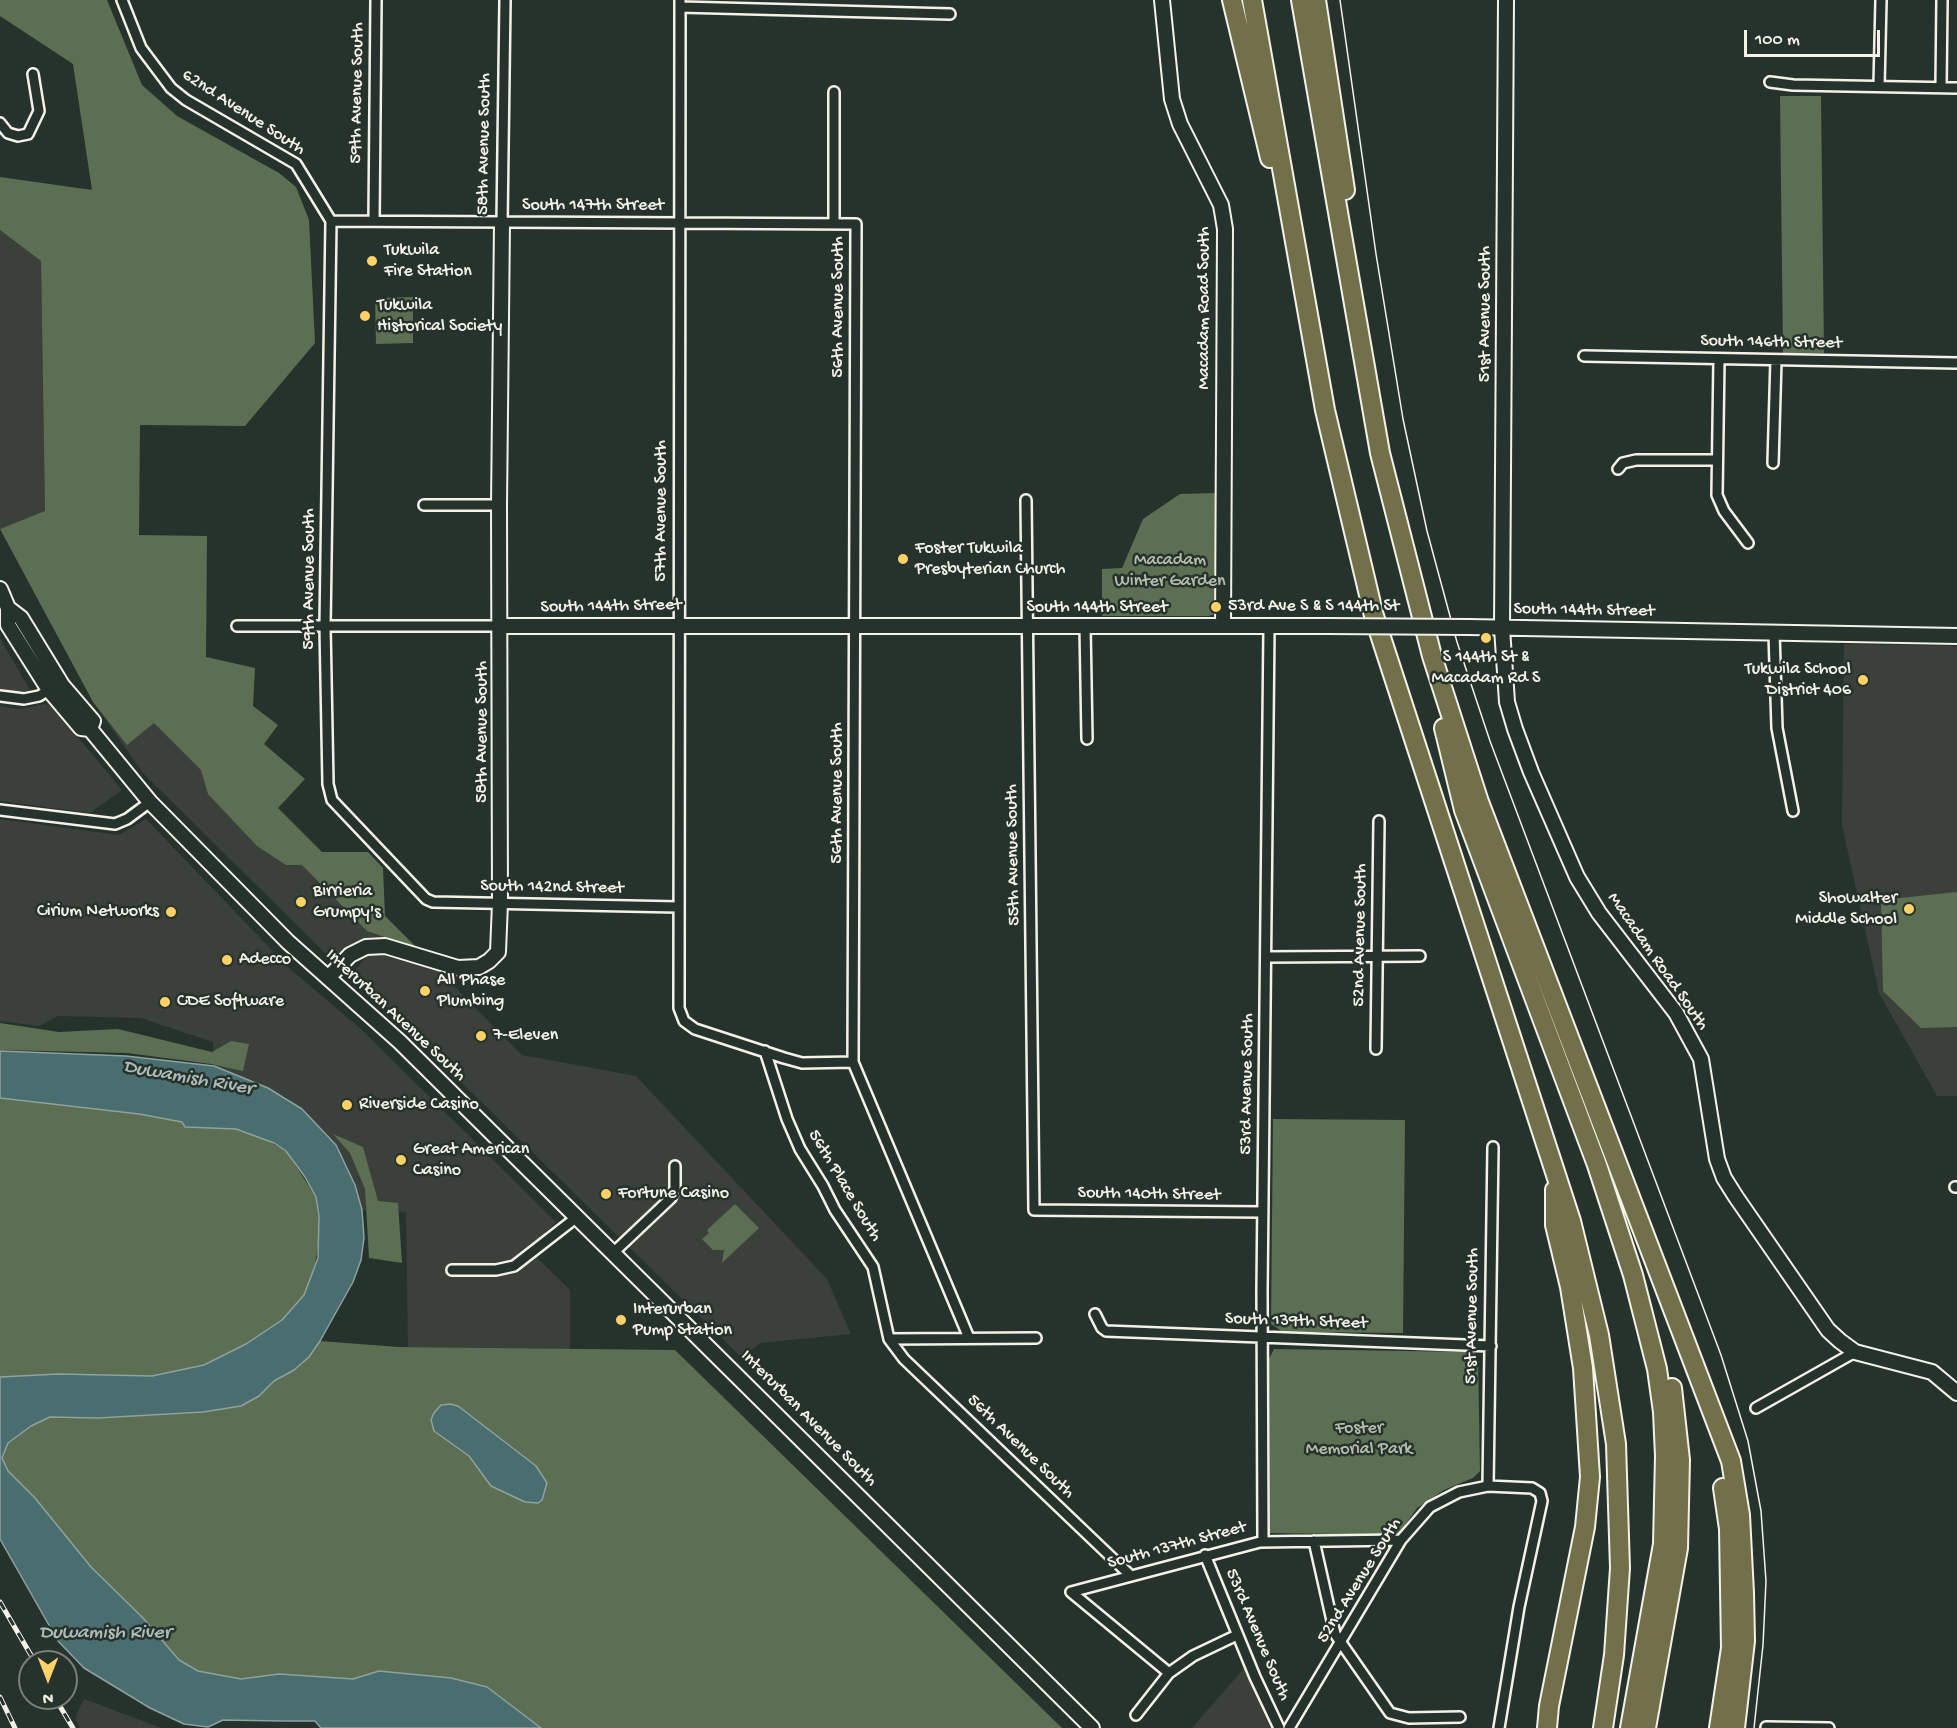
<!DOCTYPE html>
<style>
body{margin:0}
#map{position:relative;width:1957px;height:1728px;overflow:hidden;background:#26332d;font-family:"Gochi Hand",sans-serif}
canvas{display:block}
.north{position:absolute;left:18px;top:1650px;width:60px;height:60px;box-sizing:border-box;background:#26332d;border:2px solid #787f78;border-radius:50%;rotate:180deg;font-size:16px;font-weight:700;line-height:24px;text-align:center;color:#f4f1e8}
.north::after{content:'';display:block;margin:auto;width:21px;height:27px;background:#ffd166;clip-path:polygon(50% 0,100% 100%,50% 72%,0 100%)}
.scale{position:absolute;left:1744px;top:30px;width:136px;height:27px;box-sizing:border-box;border:3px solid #f4f1e8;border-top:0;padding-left:8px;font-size:18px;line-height:21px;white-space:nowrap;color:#f4f1e8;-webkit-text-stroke:4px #26332d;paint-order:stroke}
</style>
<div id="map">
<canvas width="1957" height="1728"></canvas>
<div class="north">N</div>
<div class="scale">100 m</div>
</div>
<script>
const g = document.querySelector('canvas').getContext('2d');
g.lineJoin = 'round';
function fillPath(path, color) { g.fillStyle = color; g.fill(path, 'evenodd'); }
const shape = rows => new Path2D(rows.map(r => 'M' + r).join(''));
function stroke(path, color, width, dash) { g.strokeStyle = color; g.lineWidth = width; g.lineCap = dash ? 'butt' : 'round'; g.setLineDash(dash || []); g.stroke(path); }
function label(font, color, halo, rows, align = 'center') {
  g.font = font + ' "Gochi Hand",sans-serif'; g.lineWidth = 5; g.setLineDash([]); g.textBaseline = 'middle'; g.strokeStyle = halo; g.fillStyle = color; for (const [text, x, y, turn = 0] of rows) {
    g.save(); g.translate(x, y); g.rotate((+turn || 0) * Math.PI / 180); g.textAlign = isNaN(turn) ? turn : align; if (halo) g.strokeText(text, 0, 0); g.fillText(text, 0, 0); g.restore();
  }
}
fillPath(shape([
 [0,230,41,261,45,512,0,529],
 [0,638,31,692,0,691],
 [1844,644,1957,646,1957,1096,1937,1096,1879,993,1842,825],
 [144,668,205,735,417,948,372,938,334,957,326,954,143,773,93,702],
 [45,704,52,706,122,790,90,813,0,801,0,706,20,709],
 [0,819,119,835,146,819,290,969,361,1029,556,1222,528,1249,570,1290,570,1349,408,1347,406,1212,362,1210,347,1165,322,1129,286,1097,214,1066,213,1042,141,1018,58,1016,39,1026,0,1021],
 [374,953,440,972,522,1055,636,1076,827,1279,851,1334,760,1343,742,1358,355,978,354,971,367,956],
 [1245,1667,1270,1728,1192,1728],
 [84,1699,135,1718,161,1728,80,1728,75,1718]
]), '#3b403a');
fillPath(shape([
 [0,0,107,0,142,85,177,116,279,173,296,187,309,220,315,343,245,426,140,425,139,535,207,536,206,657,255,668,253,706,278,725,264,744,305,779,278,808,322,852,368,852,383,868,385,916,417,948,367,931,302,865,286,865,257,846,208,794,201,770,154,723,127,745,93,702,0,529,45,511,41,261,0,230,0,177,92,190,73,64,0,16],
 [1780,96,1821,96,1824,353,1783,354],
 [413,297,413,343,376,344,375,298],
 [1216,493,1214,614,1209,616,1102,616,1102,569,1122,568,1143,519,1180,494],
 [1957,892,1957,1027,1921,1028,1883,991,1881,900],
 [0,1023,59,1032,118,1029,212,1052,231,1041,249,1044,243,1071,211,1064,127,1053,0,1050],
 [0,1098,139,1114,182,1122,185,1127,236,1129,261,1137,286,1151,316,1197,320,1233,314,1272,304,1295,292,1308,320,1341,398,1347,675,1350,1062,1728,541,1728,487,1687,451,1678,379,1671,353,1679,279,1674,241,1679,198,1671,179,1660,143,1618,91,1567,62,1531,0,1473],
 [1273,1119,1405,1120,1403,1333,1283,1332,1271,1324],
 [333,1134,363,1147,378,1201,398,1203,402,1263,369,1258,365,1189,350,1153],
 [735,1204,759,1228,722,1263,724,1250,713,1250,702,1239,709,1233,707,1230],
 [1274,1349,1473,1352,1478,1355,1480,1471,1473,1478,1444,1490,1417,1508,1398,1535,1270,1533,1269,1359]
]), '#5c6f52');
const water = shape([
 [0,1051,126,1056,214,1066,268,1088,302,1109,336,1145,355,1185,362,1210,364,1238,361,1260,353,1282,320,1341,309,1357,294,1370,274,1381,259,1396,241,1406,203,1412,98,1418,50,1417,31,1426,8,1443,2,1458,8,1471,35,1498,91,1567,143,1618,179,1660,198,1671,241,1679,279,1674,353,1679,379,1671,451,1678,487,1687,541,1728,321,1728,315,1721,281,1721,223,1720,208,1727,184,1724,150,1708,84,1668,58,1641,0,1539,0,1377,58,1374,152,1376,204,1365,246,1344,282,1320,304,1295,318,1258,319,1216,316,1197,305,1177,286,1151,274,1143,236,1129,185,1127,182,1122,139,1114,0,1098,0,1051],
 [450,1404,458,1406,536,1466,547,1483,542,1500,538,1503,525,1502,491,1486,469,1456,434,1431,431,1420,434,1413,441,1405,450,1404]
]);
fillPath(water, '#4a6d70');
stroke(water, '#8ea2a0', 1.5);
const street = shape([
 [122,0,141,48,171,88,186,100,296,164,331,221],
 [680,0,679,1008,684,1021,695,1029,784,1058,802,1063,853,1062],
 [680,7,950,14],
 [1770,82,1793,85,1957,88],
 [1879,86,1881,0],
 [1941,87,1942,0],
 [834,92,834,224],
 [0,123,8,133,18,136,28,134,39,111,33,74],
 [331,221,856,224,853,1062,969,1338],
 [331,221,325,626,328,784,332,800,426,899,433,902,678,907],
 [374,221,376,0],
 [502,223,505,0],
 [1584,356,1957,363],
 [1719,359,1717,495,1724,511,1748,543],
 [1773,463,1776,360],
 [1618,469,1623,463,1636,460,1717,460],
 [1026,500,1034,1210,1263,1212],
 [424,505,499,505],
 [237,626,501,626],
 [1085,626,1087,739],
 [1774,633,1777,728,1793,811],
 [0,696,24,699,39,696,49,690],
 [0,810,115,824,127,819,150,802],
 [1266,957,1420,956],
 [1376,1049,1379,821],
 [765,1051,787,1119,800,1149,823,1186,835,1210,873,1267,889,1339,904,1359,1131,1576],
 [1955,1187,1957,1187],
 [614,1252,671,1198,675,1189,675,1166],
 [452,1270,496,1270,514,1266,577,1217],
 [1095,1314,1102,1328,1106,1331,1491,1346],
 [889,1339,1036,1338],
 [1756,1408,1855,1352],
 [1488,1486,1493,1147],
 [1263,1541,1262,1290,1269,627],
 [1314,1541,1335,1634,1390,1713,1409,1718,1460,1717],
 [1205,1555,1255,1677,1279,1728],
 [1071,1592,1260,1542,1401,1540],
 [1071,1592,1169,1673],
 [1136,1715,1169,1673,1193,1656,1237,1635],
 [1766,1727,1829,1728],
 [1289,1728,1401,1540,1430,1507,1459,1492,1488,1486,1532,1488,1540,1493,1542,1501,1519,1607,1499,1728]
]);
const secondary = shape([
 [1162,0,1172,99,1180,124,1221,205,1225,229,1223,626],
 [1506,0,1502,628,1507,702,1515,729,1531,772,1577,877,1599,913,1676,1013,1701,1059,1717,1159,1724,1178,1736,1197,1828,1330,1840,1341,1855,1352,1932,1372,1957,1393],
 [0,589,8,608,8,625,49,690,81,728,90,729,150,802,288,942,400,1042,1092,1728],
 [8,608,21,618,62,685,93,721,90,729],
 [501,626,1328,626],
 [1469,627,1957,636],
 [328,978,350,955,366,947,385,946,458,968,479,967,489,961,498,952,500,903,499,505,502,223]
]);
const highway = shape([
 [1232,0,1270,158],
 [1252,0,1325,410,1374,616,1571,1221,1599,1335,1616,1444,1620,1568,1614,1655,1603,1728],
 [1301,0,1380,453,1432,656,1479,802,1731,1461,1740,1515,1744,1593,1745,1641,1735,1728],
 [1316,0,1345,190],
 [1444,728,1464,810,1597,1165,1633,1275,1657,1369,1663,1412,1665,1456,1663,1544,1630,1728],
 [1547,1728,1549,1706,1585,1527,1590,1477,1583,1368,1570,1287,1555,1225,1555,1190],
 [1646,1728,1678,1548,1680,1460,1672,1388],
 [1719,1728,1731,1648,1729,1529,1723,1488]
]);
stroke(street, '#f4f1e8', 14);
stroke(secondary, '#f4f1e8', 18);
stroke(highway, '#f4f1e8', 22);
stroke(street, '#26332d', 9);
stroke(secondary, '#26332d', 14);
stroke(highway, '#71704a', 18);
stroke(shape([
 [1340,0,1376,254,1403,419,1427,531,1457,642,1490,741,1721,1355,1748,1441,1761,1511,1766,1581,1763,1645,1754,1728]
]), '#f4f1e8', 1.5);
const rail = shape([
 [0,1602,35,1662],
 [0,1697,15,1728],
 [55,1698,73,1728]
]);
stroke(rail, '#f4f1e8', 5);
stroke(rail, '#26332d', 3, [9]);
const secondaryBridge = shape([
 [1328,626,1469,627]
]);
stroke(secondaryBridge, '#f4f1e8', 18, []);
stroke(secondaryBridge, '#26332d', 14);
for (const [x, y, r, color] of [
 [372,261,6,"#ffd166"],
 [365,316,6,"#ffd166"],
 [903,559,6,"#ffd166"],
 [1216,607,6,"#ffd166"],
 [1486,638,6,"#ffd166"],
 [1863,680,6,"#ffd166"],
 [301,902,6,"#ffd166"],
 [1909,909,6,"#ffd166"],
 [171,912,6,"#ffd166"],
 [227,960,6,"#ffd166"],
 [425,991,6,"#ffd166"],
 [165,1002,6,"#ffd166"],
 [481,1036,6,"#ffd166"],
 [347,1105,6,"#ffd166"],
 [401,1160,6,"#ffd166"],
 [606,1194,6,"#ffd166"],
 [621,1320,6,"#ffd166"]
]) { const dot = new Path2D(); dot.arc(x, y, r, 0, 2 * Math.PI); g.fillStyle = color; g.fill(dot); stroke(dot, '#26332d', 2); }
label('18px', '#f4f1e8', '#26332d', [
 ["59th Avenue South",358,93,-89],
 ["62nd Avenue South",243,113,33],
 ["58th Avenue South",485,144,-89],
 ["South 147th Street",593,206],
 ["56th Avenue South",839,307,-90],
 ["Macadam Road South",1205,308,-90],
 ["51st Avenue South",1486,314,-90],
 ["South 146th Street",1771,343,1],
 ["57th Avenue South",662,511,-90],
 ["59th Avenue South",310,579,-90],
 ["South 144th Street",611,607,-1],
 ["South 144th Street",1097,608],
 ["South 144th Street",1584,611,1],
 ["58th Avenue South",483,732,-90],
 ["56th Avenue South",838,793,-90],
 ["55th Avenue South",1014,855,-91],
 ["South 142nd Street",552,888,1],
 ["52nd Avenue South",1361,935,-89],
 ["Macadam Road South",1657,962,55],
 ["Interurban Avenue South",395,1016,43],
 ["53rd Avenue South",1248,1084,-89],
 ["56th Place South",844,1186,59],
 ["South 140th Street",1149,1195,1],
 ["51st Avenue South",1473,1316,-89],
 ["South 139th Street",1296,1322,2],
 ["Interurban Avenue South",808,1419,45],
 ["56th Avenue South",1020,1447,44],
 ["South 137th Street",1177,1546,-15],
 ["52nd Avenue South",1360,1581,-58],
 ["53rd Avenue South",1257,1635,67]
]);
label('18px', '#f4f1e8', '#26332d', [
 ["Tukwila",384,251],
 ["Fire Station",384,272],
 ["Tukwila",377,306],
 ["Historical Society",377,327],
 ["Foster Tukwila",915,549],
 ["Presbyterian Church",915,570],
 ["53rd Ave S & S 144th St",1228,607],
 ["S 144th St &",1486,658,"center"],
 ["Macadam Rd S",1486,679,"center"],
 ["Tukwila School",1851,670,"right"],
 ["District 406",1851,691,"right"],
 ["Birrieria",313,892],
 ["Grumpy's",313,913],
 ["Showalter",1897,899,"right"],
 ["Middle School",1897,920,"right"],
 ["Cirium Networks",159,912,"right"],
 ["Adecco",239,960],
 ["All Phase",437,981],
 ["Plumbing",437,1002],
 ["CDE Software",177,1002],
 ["7-Eleven",493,1036],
 ["Riverside Casino",359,1105],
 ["Great American",413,1150],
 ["Casino",413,1171],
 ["Fortune Casino",618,1194],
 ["Interurban",633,1310],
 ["Pump Station",633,1331]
], 'left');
label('18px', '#b7bdac', '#26332d', [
 ["Macadam",1170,561],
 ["Winter Garden",1170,582],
 ["Foster",1359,1429],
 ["Memorial Park",1359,1450]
]);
label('italic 20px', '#b0bcb8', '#26332d', [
 ["Duwamish River",188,1079,10],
 ["Duwamish River",105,1634]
]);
</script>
